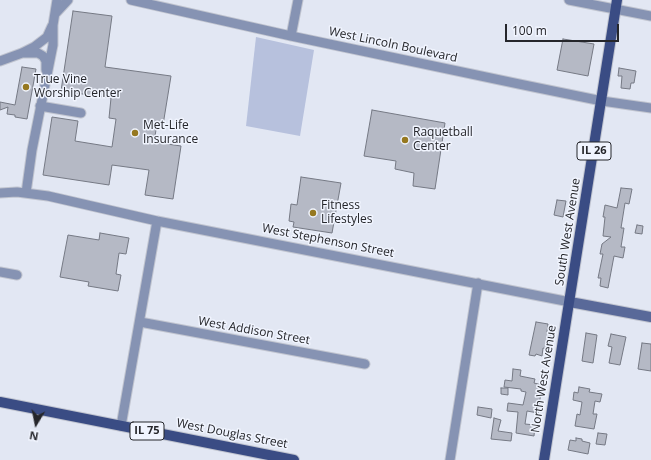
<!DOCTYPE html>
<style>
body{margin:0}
#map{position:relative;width:651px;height:460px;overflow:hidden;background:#e2e7f3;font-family:"Open Sans",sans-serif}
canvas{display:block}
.north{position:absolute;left:16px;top:404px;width:40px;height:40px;-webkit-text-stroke:3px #f0f4fe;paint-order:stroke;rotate:190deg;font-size:11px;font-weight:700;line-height:16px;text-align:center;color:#25262b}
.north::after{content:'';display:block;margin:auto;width:14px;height:18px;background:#25262b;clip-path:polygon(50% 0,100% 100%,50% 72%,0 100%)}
.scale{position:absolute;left:505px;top:24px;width:114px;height:18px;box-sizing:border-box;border:2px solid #25262b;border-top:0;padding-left:5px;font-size:12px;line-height:14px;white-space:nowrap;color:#25262b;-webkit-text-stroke:3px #f0f4fe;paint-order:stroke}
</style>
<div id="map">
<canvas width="651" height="460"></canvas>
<div class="north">N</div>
<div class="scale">100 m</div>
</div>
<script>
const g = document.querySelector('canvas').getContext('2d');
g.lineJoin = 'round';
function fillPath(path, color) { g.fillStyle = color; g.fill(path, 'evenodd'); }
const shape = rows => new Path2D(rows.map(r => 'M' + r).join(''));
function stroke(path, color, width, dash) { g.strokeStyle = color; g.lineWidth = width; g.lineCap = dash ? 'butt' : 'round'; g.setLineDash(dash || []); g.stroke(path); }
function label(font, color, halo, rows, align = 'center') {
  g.font = font + ' "Open Sans",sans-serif'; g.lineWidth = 3; g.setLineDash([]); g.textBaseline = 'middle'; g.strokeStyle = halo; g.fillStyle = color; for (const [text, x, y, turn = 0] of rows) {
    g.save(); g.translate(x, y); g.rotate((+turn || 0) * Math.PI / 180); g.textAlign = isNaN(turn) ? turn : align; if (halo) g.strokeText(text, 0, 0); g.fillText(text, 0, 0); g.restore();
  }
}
fillPath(shape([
 [256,37,314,50,300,136,246,126]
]), '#b7c1dd');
const building = shape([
 [73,11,112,16,105,67,171,76,163,125,157,124,154,142,181,146,173,199,145,195,149,170,112,165,109,185,43,175,52,117,78,121,75,141,112,147,116,119,109,118,111,98,61,91,73,11],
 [563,39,594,44,588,76,557,70,563,39],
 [22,67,36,69,27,119,15,117,15,115,7,114,8,107,0,110,0,102,15,105,22,67],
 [619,68,636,71,634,83,631,83,630,89,621,88,622,76,618,76,619,68],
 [372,110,445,123,435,189,413,186,414,173,395,169,396,161,364,156,372,110],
 [301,177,341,183,332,233,293,227,294,222,289,221,291,204,297,205,301,177],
 [621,188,632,189,629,204,625,203,621,228,624,228,621,247,625,247,623,258,614,256,608,288,600,286,601,278,598,278,603,254,600,254,602,244,611,237,603,236,605,217,603,217,605,205,617,208,621,188],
 [557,200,566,201,563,217,554,215,557,200],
 [637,225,643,226,642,234,635,233,637,225],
 [100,233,129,238,126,254,119,253,116,274,121,275,118,291,88,286,89,282,60,277,68,235,99,240,100,233],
 [536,322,548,324,547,332,551,332,548,349,543,348,542,356,536,354,535,356,529,355,536,322],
 [586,333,597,335,593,363,582,361,586,333],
 [611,334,626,337,620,365,609,363,612,347,608,346,611,334],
 [642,343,651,344,651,371,638,369,642,343],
 [513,369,521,370,520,376,535,379,534,383,542,385,538,413,527,411,525,424,535,425,534,436,516,433,518,412,507,411,508,403,523,405,526,392,521,391,521,389,504,387,505,380,512,381,513,369],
 [579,387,590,389,589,392,602,394,600,402,595,401,593,414,597,414,594,429,575,426,577,414,580,415,582,402,573,400,574,392,578,393,579,387],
 [501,388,508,388,508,395,501,394,501,388],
 [478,407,492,409,491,418,477,415,478,407],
 [494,418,501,420,498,431,512,433,511,441,491,439,494,418],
 [598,433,607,434,605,445,596,444,598,433],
 [576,438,582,439,582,441,590,443,588,454,568,450,570,440,576,441,576,438]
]);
fillPath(building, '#b5b9c5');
stroke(building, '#757984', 1);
const street = shape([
 [131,0,291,36,519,84,602,101,651,108],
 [569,0,651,16],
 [55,14,68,0],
 [291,36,298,0],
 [25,53,38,53,43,56,46,61,46,70],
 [0,61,22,53,34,47,47,37,52,26],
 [40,106,81,113],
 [0,193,17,192,48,196,157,221,570,302],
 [26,193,32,150,53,45,53,25,57,0],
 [0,272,17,275],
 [140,322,365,364],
 [121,426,157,221],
 [450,460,478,283]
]);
const secondary = shape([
 [570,302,651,317]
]);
const primary = shape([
 [0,402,294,460],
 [544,460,617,0]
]);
stroke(street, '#c0c4cf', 11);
stroke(secondary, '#c0c4cf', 12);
stroke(primary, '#c0c4cf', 12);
stroke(street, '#8693b3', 9);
stroke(secondary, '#596999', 10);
stroke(primary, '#3a4c84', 10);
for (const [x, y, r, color] of [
 [26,87,4,"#967820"],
 [135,133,4,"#967820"],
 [405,140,4,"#967820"],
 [313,213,4,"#967820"]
]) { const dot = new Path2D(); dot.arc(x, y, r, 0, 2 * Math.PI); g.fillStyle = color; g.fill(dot); stroke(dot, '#f0f4fe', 1.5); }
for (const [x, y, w] of [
 [594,151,34],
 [147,431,34]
]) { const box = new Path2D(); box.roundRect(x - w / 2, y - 9, w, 18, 3); g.fillStyle = '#f0f4fe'; g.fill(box); stroke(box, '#25262b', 1); }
label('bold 11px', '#25262b', null, [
 ["IL 26",594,151],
 ["IL 75",147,431]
]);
label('12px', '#25262b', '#f0f4fe', [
 ["West Lincoln Boulevard",393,45,12],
 ["South West Avenue",568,232,-81],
 ["West Stephenson Street",328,241,11],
 ["West Addison Street",254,331,10],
 ["North West Avenue",544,379,-81],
 ["West Douglas Street",232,434,11]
]);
label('12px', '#25262b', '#f0f4fe', [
 ["True Vine",34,80],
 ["Worship Center",34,94],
 ["Met-Life",143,126],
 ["Insurance",143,140],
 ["Raquetball",413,133],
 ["Center",413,147],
 ["Fitness",321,206],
 ["Lifestyles",321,220]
], 'left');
</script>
